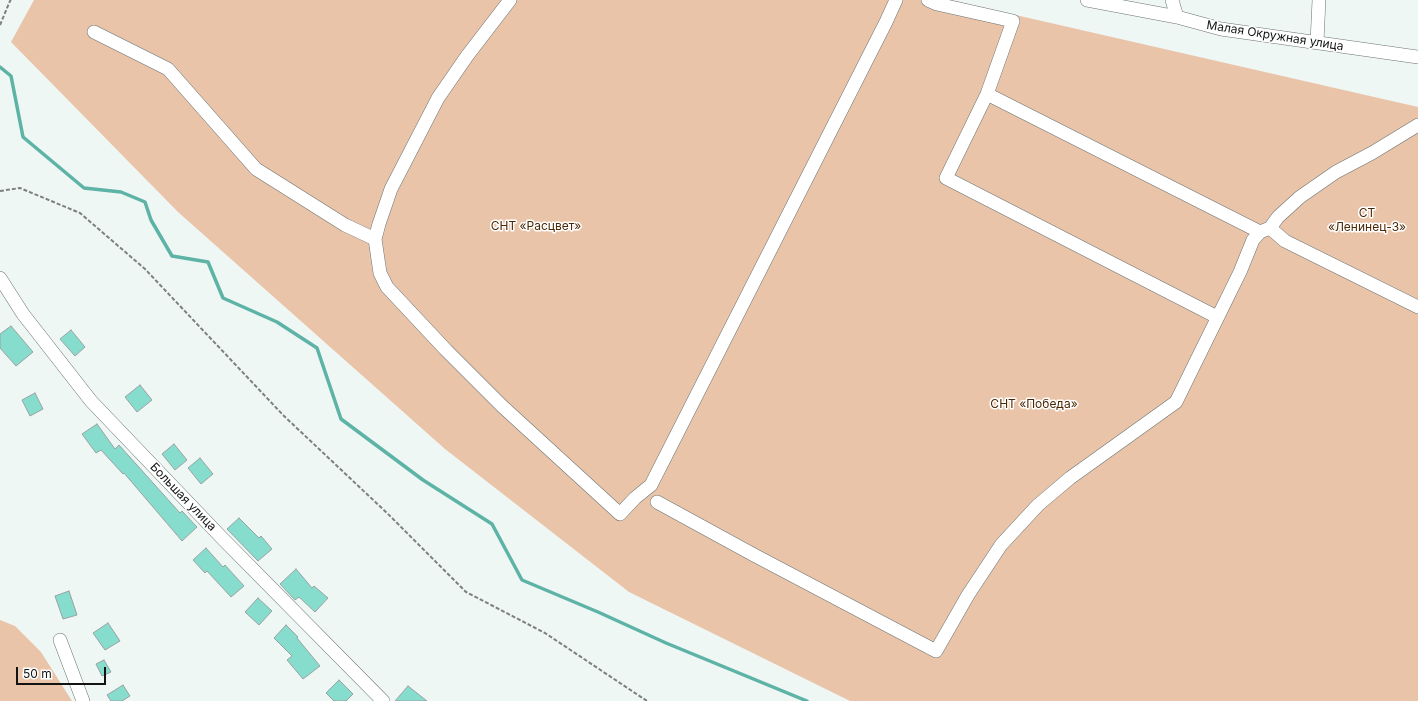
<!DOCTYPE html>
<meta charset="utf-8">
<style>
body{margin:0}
#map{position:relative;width:1418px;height:701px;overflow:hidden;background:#eff7f5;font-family:Inter,sans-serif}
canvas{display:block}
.scale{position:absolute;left:16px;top:667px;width:90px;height:18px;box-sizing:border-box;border:2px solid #111413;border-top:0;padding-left:5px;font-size:12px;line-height:14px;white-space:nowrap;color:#111413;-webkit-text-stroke:3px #fff;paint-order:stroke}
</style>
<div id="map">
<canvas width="1418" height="701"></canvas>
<div class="scale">50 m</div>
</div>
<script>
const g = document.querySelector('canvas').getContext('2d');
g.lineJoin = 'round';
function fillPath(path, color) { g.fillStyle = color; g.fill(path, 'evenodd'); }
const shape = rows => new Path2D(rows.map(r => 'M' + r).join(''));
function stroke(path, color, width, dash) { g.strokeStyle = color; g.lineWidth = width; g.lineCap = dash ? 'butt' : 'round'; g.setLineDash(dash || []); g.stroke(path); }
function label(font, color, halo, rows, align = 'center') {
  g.font = font + ' Inter,sans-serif'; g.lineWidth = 3; g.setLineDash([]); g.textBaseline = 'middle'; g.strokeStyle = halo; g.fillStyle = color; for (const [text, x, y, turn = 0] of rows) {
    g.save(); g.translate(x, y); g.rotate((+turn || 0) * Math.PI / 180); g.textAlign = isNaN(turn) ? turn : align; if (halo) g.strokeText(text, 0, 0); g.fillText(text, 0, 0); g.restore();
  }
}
fillPath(shape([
 [34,0,950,0,1418,107,1418,701,850,701,629,592,445,449,178,212,11,42],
 [0,620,15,626,41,652,72,701,0,701]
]), '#e9c4a9');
stroke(shape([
 [0,67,11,76,23,137,84,188,121,192,145,202,151,220,172,256,208,262,223,298,277,322,317,348,341,419,423,480,492,524,522,580,598,612,666,643,807,701]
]), '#5db3a5', 3.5);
const building = shape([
 [11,326,33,352,16,366,0,348,0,334,11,326],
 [71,330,85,347,75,356,60,339,71,330],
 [140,385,152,400,137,412,125,397,140,385],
 [35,393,43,409,30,416,22,400,35,393],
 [97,424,115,449,119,445,180,513,182,511,197,527,182,541,124,473,123,474,101,450,96,453,82,434,97,424],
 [174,444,187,460,175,470,162,454,174,444],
 [200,458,213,474,201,484,188,468,200,458],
 [239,518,259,538,261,536,272,549,258,561,227,529,239,518],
 [206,548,223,567,225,565,244,586,231,597,207,571,205,573,193,560,206,548],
 [296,569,312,588,314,586,328,598,315,612,299,597,295,600,280,584,296,569],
 [69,591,77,615,63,619,55,596,69,591],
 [258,598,272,611,259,625,245,612,258,598],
 [108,623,120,641,105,650,93,633,108,623],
 [286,625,298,637,297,638,320,666,303,679,287,660,292,656,274,638,286,625],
 [104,660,111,672,102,676,96,664,104,660],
 [339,680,353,694,346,701,334,701,326,693,339,680],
 [123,685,130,696,122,701,111,701,107,695,123,685],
 [408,686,427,701,395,701,408,686]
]);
fillPath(building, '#86dccd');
stroke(building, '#9aa2a0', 1);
const minor = shape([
 [510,0,467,56,438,98,391,189,379,224,375,239,380,273,387,287,446,350,502,406,620,514,635,498,651,485,886,22,896,0],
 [928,0,937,4,1013,21,987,94,946,178,1217,317],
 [1087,0,1177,17,1221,29,1418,57],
 [1172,0,1177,17],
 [94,32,168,69,256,169,345,225,375,239],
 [1317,42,1319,0],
 [987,94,1260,232],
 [1418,125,1372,153,1336,172,1300,197,1278,217,1270,228,1285,241,1418,307],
 [0,278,23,314,91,401,221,537,383,701],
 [657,502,754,555,936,651,968,595,1001,545,1038,505,1070,478,1176,402,1240,272,1253,240,1260,232,1270,228],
 [60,640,83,701]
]);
stroke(minor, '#6c7372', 14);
stroke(shape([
 [0,25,10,1,11,0],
 [0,191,20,188,80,213,145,269,284,416,387,513,466,592,545,633,647,701]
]), '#7b817f', 2, [4, 2]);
stroke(minor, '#fff', 13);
label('12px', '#111413', '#fff', [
 ["Малая Окружная улица",1275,36,9],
 ["Большая улица",183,497,46]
]);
label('12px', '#4a2705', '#fff', [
 ["СТ",1367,213],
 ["«Ленинец-3»",1367,227],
 ["СНТ «Расцвет»",536,226],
 ["СНТ «Победа»",1034,404]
]);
</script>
